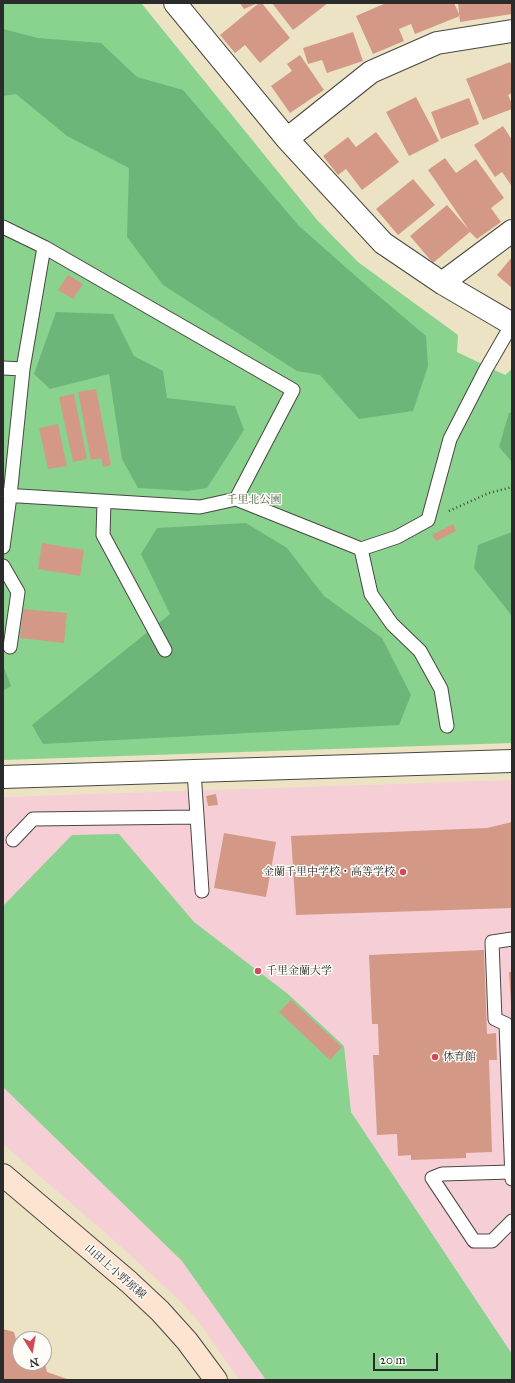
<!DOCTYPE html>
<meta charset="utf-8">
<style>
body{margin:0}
#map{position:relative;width:515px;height:1383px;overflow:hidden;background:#ece3c4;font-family:"IM FELL Great Primer",serif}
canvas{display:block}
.frame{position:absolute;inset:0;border:4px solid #2b2b2b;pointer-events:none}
.north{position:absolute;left:12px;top:1331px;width:40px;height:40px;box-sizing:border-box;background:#fdfcf7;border:1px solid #a9a8a5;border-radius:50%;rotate:169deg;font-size:11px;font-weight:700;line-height:16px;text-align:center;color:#2b2b2b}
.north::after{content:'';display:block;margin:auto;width:14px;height:18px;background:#d1495b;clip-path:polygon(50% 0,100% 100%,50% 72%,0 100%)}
.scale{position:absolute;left:373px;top:1353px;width:65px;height:18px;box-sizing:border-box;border:2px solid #2b2b2b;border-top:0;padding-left:5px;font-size:12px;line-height:14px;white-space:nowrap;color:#2b2b2b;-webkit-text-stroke:3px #fdfcf7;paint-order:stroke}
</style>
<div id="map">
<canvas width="515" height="1383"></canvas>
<div class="frame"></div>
<div class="north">N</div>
<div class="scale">20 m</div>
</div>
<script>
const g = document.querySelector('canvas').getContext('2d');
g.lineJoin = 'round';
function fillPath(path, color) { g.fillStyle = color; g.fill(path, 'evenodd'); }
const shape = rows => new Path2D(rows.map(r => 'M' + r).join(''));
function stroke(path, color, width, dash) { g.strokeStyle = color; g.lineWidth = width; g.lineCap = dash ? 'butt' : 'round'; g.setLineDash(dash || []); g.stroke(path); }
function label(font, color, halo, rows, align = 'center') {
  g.font = font + ' "IM FELL Great Primer","Noto Serif JP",serif'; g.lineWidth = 3; g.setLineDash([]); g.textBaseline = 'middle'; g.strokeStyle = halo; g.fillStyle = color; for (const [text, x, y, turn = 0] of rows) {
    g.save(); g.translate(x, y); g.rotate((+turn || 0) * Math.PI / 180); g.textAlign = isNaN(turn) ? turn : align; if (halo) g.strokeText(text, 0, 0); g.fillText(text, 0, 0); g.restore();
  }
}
fillPath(shape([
 [512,780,512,1380,239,1380,199,1322,178,1299,119,1245,3,1144,3,797]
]), '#f6cfd6');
fillPath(shape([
 [3,3,141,3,318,221,358,262,458,335,457,352,505,375,512,369,512,743,3,760],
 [119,834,194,922,288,994,344,1046,351,1112,512,1354,512,1380,266,1380,182,1261,3,1087,3,906,72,835]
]), '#89d38f');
fillPath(shape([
 [3,29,38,38,101,43,137,77,183,90,299,226,368,287,426,336,428,366,413,411,359,419,320,375,297,371,163,285,127,237,129,168,67,136,16,94,3,96],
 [56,312,113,314,134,356,163,371,167,398,235,406,244,430,207,488,188,491,138,488,122,459,109,374,50,389,34,374],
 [512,412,512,462,499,447,509,413],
 [246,523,287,548,324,596,382,638,411,695,399,725,43,744,32,725,170,614,141,554,157,528],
 [512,532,512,616,474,568,478,545],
 [3,665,11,686,3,691]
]), '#6eb57a');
fillPath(shape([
 [240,3,258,3,244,9],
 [259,3,262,3,290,38,260,63,245,45,235,53,220,35],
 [272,3,328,3,293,30],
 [386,3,454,3,460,16,415,34,411,24,399,29,404,41,373,54,356,16],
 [458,3,512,3,512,14,460,22],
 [353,32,363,61,327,73,322,60,308,64,303,48],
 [300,55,324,90,290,113,271,86,292,71,287,64],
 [510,62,512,67,512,93,508,95,512,104,512,109,483,120,466,79],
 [416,97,439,141,409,156,386,112],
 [469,98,479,124,441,139,431,112],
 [503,126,512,140,512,185,511,185,502,172,495,177,474,145],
 [376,132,399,162,362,190,346,169,338,175,323,156,348,137,356,147],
 [445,158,456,173,476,159,504,198,491,208,501,222,477,239,470,232,433,263,410,236,447,205,469,230,428,170],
 [413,179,435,205,398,235,376,209],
 [512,257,512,288,497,275],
 [68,275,83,284,73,299,58,290],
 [96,389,111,465,103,467,101,458,91,460,78,392],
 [74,394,87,459,73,462,59,397],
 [58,424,67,466,48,469,39,428],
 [453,524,456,531,436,541,432,535],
 [42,543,84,550,80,576,38,569],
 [23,609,67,613,64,643,20,638],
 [216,794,218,805,208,806,206,796],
 [512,822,512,908,296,915,291,836,487,828],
 [224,833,276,842,266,897,214,888],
 [484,950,487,1034,496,1033,497,1060,489,1060,492,1152,466,1153,466,1158,411,1160,411,1155,398,1156,397,1134,377,1135,373,1055,379,1055,378,1024,372,1024,369,955],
 [509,972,512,972,512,1004,511,1004],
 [291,1000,342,1047,330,1060,279,1012],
 [3,1329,14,1332,17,1343,20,1344,20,1363,45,1363,47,1372,70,1380,3,1380]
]), '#d39986');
const service = shape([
 [3,227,44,247,293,390,236,499],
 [3,368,23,369],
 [3,495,200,507,236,499,361,549,397,537,428,520,450,439,486,369,512,324],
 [104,502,103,535,165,650],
 [3,547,10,496,23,369,44,247],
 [361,549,371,594,392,624,420,651,441,689,447,726],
 [3,566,18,592,10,647],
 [194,771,202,891],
 [13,840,33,819,197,817],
 [512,939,492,942,495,1019,506,1024,512,1179],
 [511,1172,442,1174,432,1178,474,1241,492,1241,512,1221]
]);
const minor = shape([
 [175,3,287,139,383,243,442,283,512,324],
 [287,139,371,72,437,43,512,31],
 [442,283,512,231]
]);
const tertiary = shape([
 [3,777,512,761]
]);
const secondary = shape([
 [3,1175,129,1282,160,1311,187,1341,216,1380]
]);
stroke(service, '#484742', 15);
stroke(minor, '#484742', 24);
stroke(tertiary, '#484742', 24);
stroke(secondary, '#484742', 24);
stroke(shape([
 [449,511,489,493,512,487]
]), '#484742', 2.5, [1, 3]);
stroke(service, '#fff', 13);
stroke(minor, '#fff', 22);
stroke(tertiary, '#fff', 22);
stroke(secondary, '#fde4d0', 22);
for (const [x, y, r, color] of [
 [403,872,4,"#d1495b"],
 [258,971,4,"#d1495b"],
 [435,1057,4,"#d1495b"]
]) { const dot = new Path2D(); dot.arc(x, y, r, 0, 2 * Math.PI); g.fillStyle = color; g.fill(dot); stroke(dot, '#fdfcf7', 1.5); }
label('11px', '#475d49', '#fdfcf7', [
 ["千里北公園",254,500]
]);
label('11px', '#2b2b2b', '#fdfcf7', [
 ["金蘭千里中学校・高等学校",395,872,"right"],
 ["千里金蘭大学",266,971],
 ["体育館",443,1057]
], 'left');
label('11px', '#2b2b2b', '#fdfcf7', [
 ["山田上小野原線",115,1272,41]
]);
</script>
